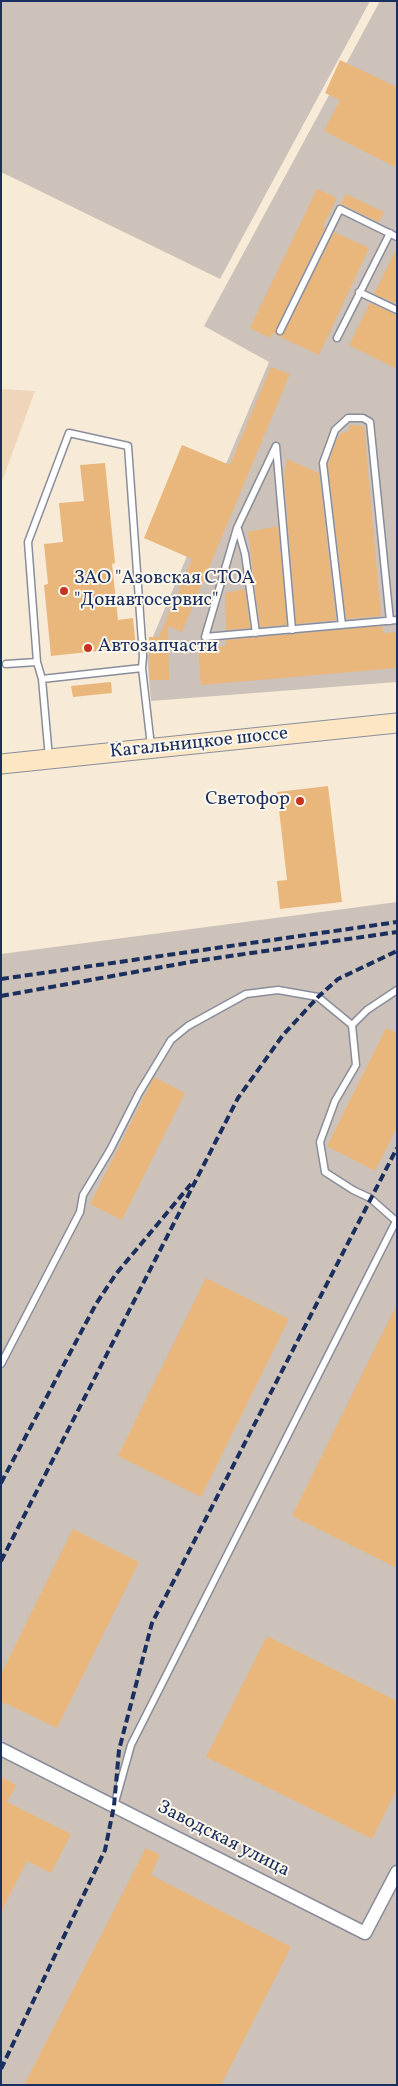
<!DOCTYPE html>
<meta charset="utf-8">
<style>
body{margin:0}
#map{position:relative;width:398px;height:2086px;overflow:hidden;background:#f7ebd8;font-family:Vollkorn,serif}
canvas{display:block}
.frame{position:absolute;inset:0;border:2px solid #1b2f5e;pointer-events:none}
</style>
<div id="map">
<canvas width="398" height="2086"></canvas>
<div class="frame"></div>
</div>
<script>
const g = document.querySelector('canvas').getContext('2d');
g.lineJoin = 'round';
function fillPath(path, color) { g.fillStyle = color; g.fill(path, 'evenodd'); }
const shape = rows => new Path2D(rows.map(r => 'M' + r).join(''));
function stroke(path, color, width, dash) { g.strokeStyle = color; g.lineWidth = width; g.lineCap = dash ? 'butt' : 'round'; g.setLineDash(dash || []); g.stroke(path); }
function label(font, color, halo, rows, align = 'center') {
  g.font = font + ' Vollkorn,serif'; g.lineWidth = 4; g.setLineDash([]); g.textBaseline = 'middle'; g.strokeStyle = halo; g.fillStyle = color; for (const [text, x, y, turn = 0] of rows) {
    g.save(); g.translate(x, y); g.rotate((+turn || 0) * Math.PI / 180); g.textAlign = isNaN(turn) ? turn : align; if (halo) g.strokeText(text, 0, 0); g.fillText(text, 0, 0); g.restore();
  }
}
fillPath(shape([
 [1,389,35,391,1,484]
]), '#efd6bb');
fillPath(shape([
 [1,1,370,1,220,279,1,172],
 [380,1,397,1,397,682,151,701,147,657,149,646,269,362,204,326],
 [397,902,397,2085,1,2085,1,954]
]), '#cdc2b9');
fillPath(shape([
 [340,60,397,87,397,168,324,131,340,100,325,93],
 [317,189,337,198,323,226,325,228,276,329,276,334,281,336,284,333,334,232,369,248,319,355,272,333,270,338,250,328],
 [346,194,384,212,379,222,341,204],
 [397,247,397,304,374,294],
 [370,303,397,315,397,369,349,345],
 [271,367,290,374,182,632,168,626,169,680,150,680,149,637,159,637,192,559,144,538,182,445,230,465],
 [350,425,364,426,381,616,346,619,328,464,336,441,341,433,348,432],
 [287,459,319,473,336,620,296,624,284,476],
 [105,463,115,563,112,564,118,620,133,618,136,647,51,656,44,585,48,584,44,544,63,542,59,503,84,501,80,465],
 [278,526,287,625,260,627,248,532],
 [245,589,250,628,226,630,225,593],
 [382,626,383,633,397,632,397,668,201,685,198,649,226,646,226,640],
 [111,682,112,693,73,697,71,686],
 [328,786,342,902,280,909,277,881,287,880,277,792],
 [386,1028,397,1033,397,1127,375,1171,327,1146],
 [154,1077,185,1093,122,1220,90,1204],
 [206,1278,289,1319,201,1497,118,1456],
 [397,1304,397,1568,292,1516],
 [73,1529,139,1562,57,1728,1,1701,1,1674],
 [267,1636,397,1701,397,1789,372,1839,206,1757],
 [1,1777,16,1785,7,1802,71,1834,51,1873,27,1861,1,1912],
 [146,1848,160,1855,151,1875,291,1947,221,2085,24,2085]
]), '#e9b67b');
const lane = shape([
 [359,292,397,310],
 [280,331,340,209,397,237],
 [337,338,390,233],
 [238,529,245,554,256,633],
 [342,625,323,463,335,430,348,418,363,418,370,422,390,621],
 [292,630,276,446,237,528,205,637,397,620],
 [6,664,37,662],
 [42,679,37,662,28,542,69,433,128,446,143,656,142,668],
 [49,758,42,679,142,668,151,746],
 [1,1364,80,1212,83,1195,110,1150,139,1093,171,1040,188,1026,246,994,278,990,318,997,352,1025,367,1010,397,990],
 [114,1806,131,1745,396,1221,370,1198,353,1190,325,1172,320,1142,335,1101,356,1065,352,1025]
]);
const street = shape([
 [1,1749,365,1933,397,1872]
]);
const secondary = shape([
 [1,764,397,723]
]);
stroke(lane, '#898d9b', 9);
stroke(street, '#898d9b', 15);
stroke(secondary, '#898d9b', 21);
stroke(lane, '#fff', 6);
stroke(street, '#fff', 12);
stroke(secondary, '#fce6c4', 19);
stroke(shape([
 [1,979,397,922],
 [1,996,196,961,397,932],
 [1,1483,96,1304,116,1274,191,1184],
 [1,1561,238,1098,283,1035,318,997,338,979,397,951],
 [1,2069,105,1850,114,1806,119,1750,152,1623,397,1148]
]), '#1b2f5e', 4, [8, 4]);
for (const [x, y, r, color] of [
 [64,591,5,"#c8321e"],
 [88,648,5,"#c8321e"],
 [300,801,5,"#c8321e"]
]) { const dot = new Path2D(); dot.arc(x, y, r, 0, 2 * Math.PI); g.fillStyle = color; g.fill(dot); stroke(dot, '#fbf7ec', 2); }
label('19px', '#1b2f5e', '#fbf7ec', [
 ["ЗАО \"Азовская СТОА",74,580],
 ["\"Донавтосервис\"",74,602],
 ["Автозапчасти",98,648],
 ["Светофор",290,801,"right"]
], 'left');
label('19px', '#1b2f5e', '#fbf7ec', [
 ["Кагальницкое шоссе",199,744,-6],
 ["Заводская улица",223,1840,27]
]);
</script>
